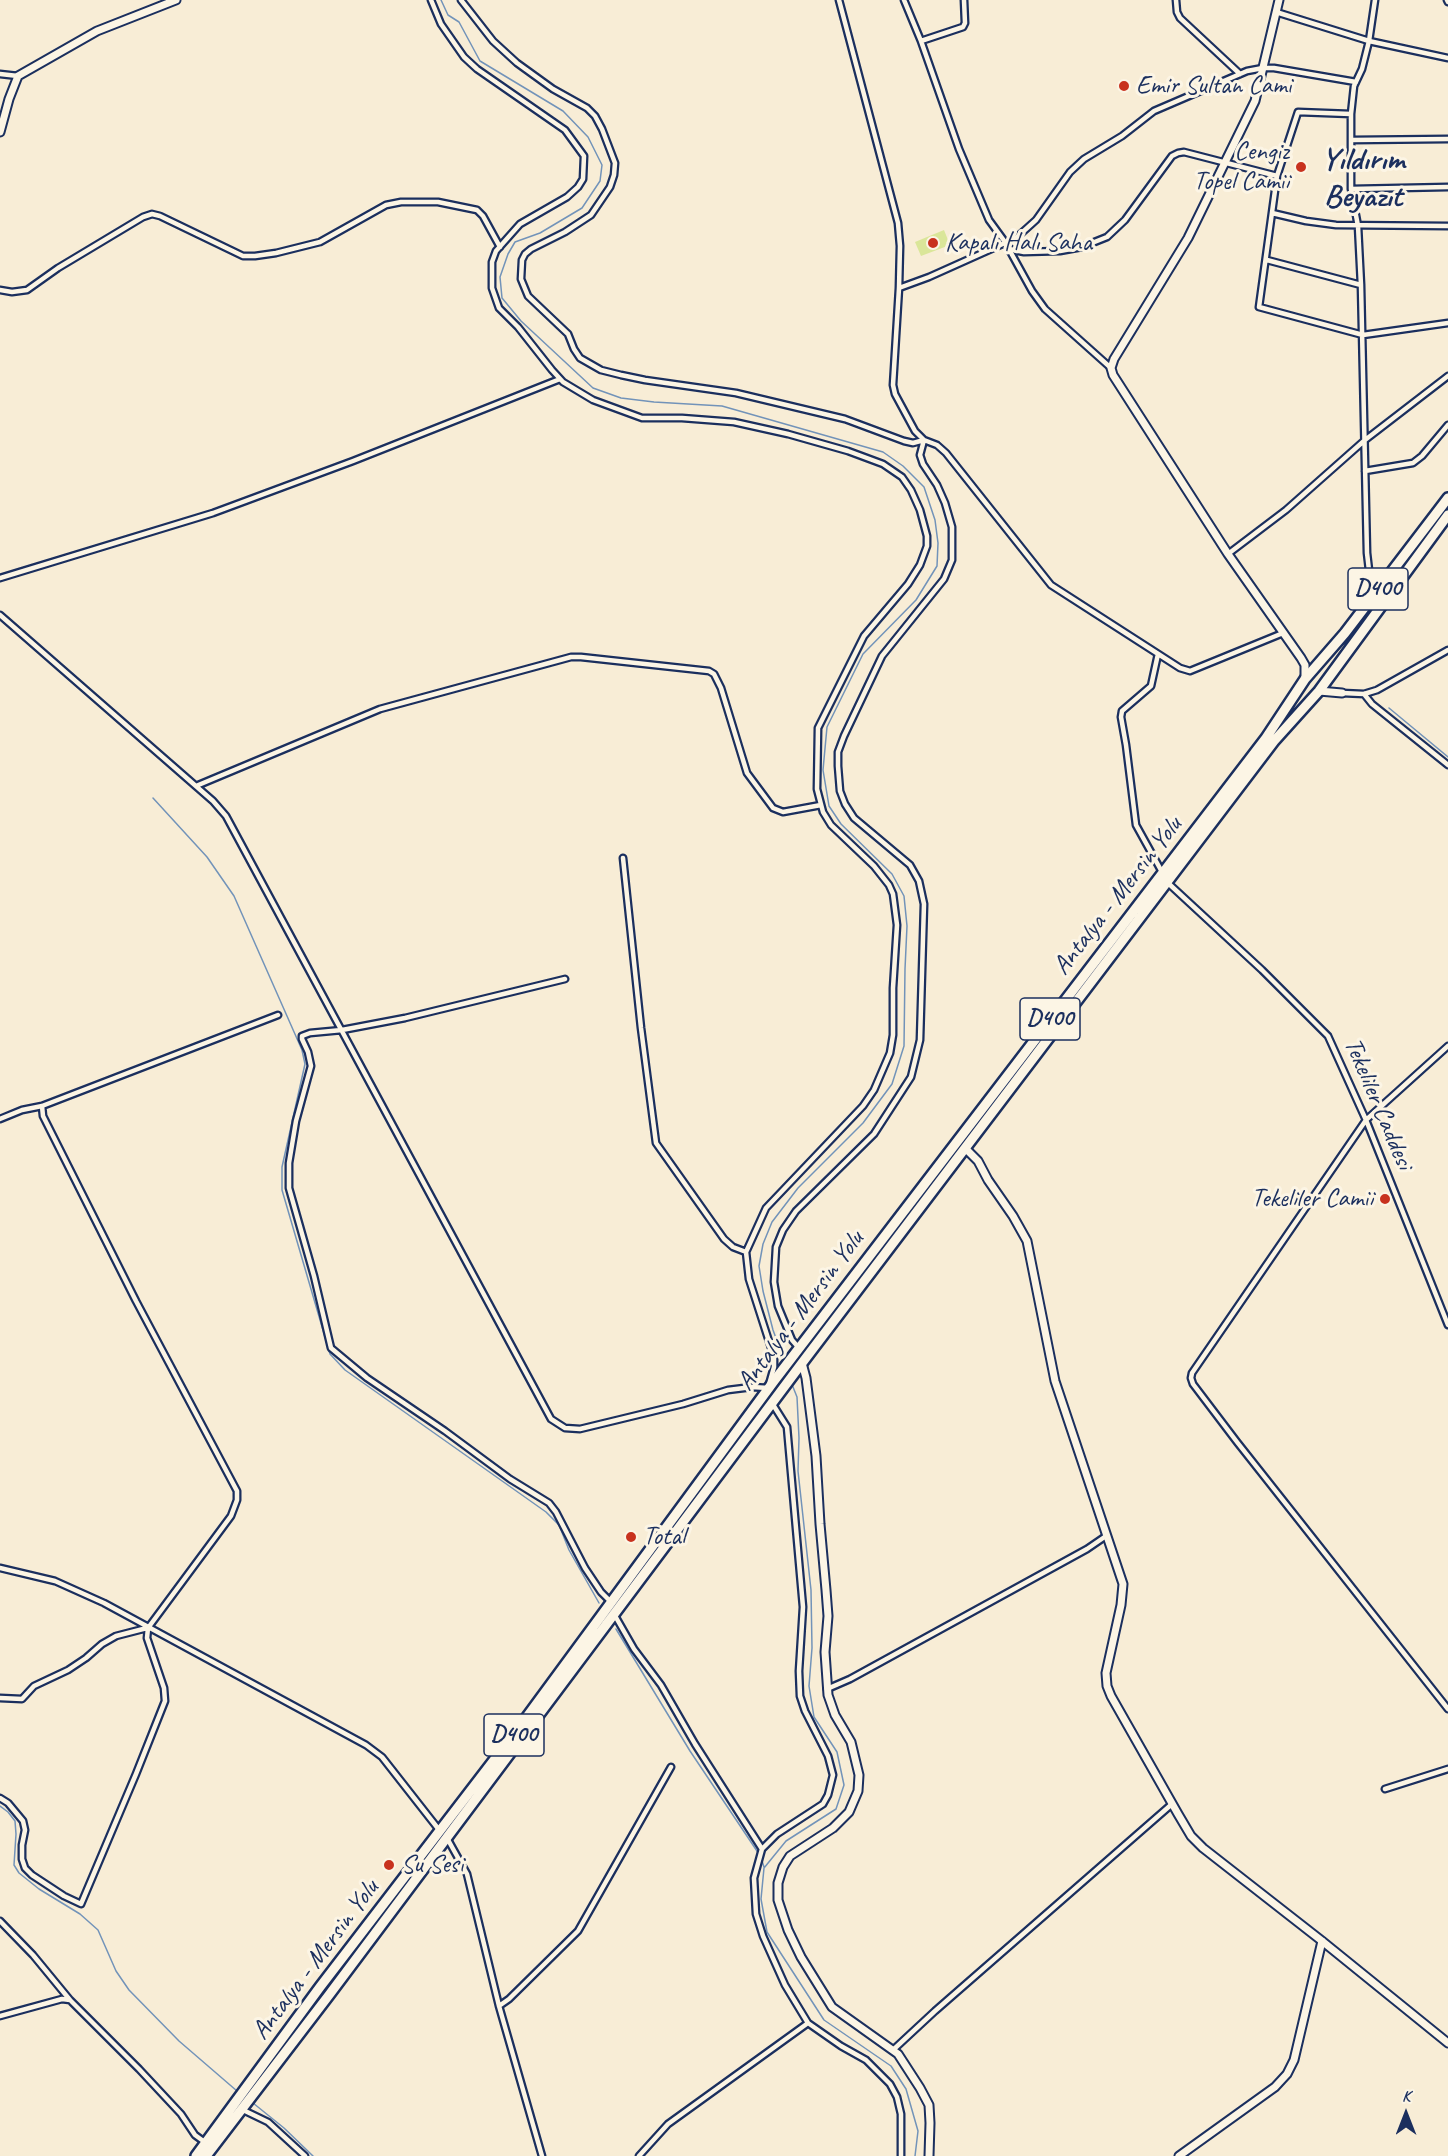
<!DOCTYPE html>
<meta charset="utf-8">
<style>
body{margin:0}
#map{position:relative;width:1448px;height:2156px;overflow:hidden;background:#f8edd6;font-family:Caveat,sans-serif}
canvas{display:block}
.north{position:absolute;left:1376px;top:2084px;width:60px;height:60px;-webkit-text-stroke:4px #fcf5e5;paint-order:stroke;rotate:0deg;font-size:16px;font-weight:700;line-height:24px;text-align:center;color:#1b2f5e}
.north::after{content:'';display:block;margin:auto;width:21px;height:27px;background:#1b2f5e;clip-path:polygon(50% 0,100% 100%,50% 72%,0 100%)}
</style>
<div id="map">
<canvas width="1448" height="2156"></canvas>
<div class="north">K</div>
</div>
<script>
const g = document.querySelector('canvas').getContext('2d');
g.lineJoin = 'round';
function fillPath(path, color) { g.fillStyle = color; g.fill(path, 'evenodd'); }
const shape = rows => new Path2D(rows.map(r => 'M' + r).join(''));
function stroke(path, color, width, dash) { g.strokeStyle = color; g.lineWidth = width; g.lineCap = dash ? 'butt' : 'round'; g.setLineDash(dash || []); g.stroke(path); }
function label(font, color, halo, rows, align = 'center') {
  g.font = font + ' Caveat,sans-serif'; g.lineWidth = 6; g.setLineDash([]); g.textBaseline = 'middle'; g.strokeStyle = halo; g.fillStyle = color; for (const [text, x, y, turn = 0] of rows) {
    g.save(); g.translate(x, y); g.rotate((+turn || 0) * Math.PI / 180); g.textAlign = isNaN(turn) ? turn : align; if (halo) g.strokeText(text, 0, 0); g.fillText(text, 0, 0); g.restore();
  }
}
fillPath(shape([
 [944,230,950,245,921,256,915,242]
]), '#dae699');
stroke(shape([
 [441,0,448,15,459,22,480,61,563,111,588,137,602,165,600,181,582,208,540,233,515,242,508,254,500,277,502,298,521,321,593,388,621,398,654,402,722,406,883,452,903,466,924,487,935,520,938,543,937,566,916,600,863,654,827,727,823,770,829,806,841,824,892,874,904,896,907,926,905,969,904,1046,892,1084,863,1123,798,1188,772,1222,763,1244,759,1266,763,1291,773,1330,784,1360],
 [1389,708,1448,757],
 [153,798,207,857,234,896,302,1050,305,1064,282,1167,282,1190,330,1354,345,1370,546,1512,559,1525,569,1550,599,1603],
 [791,1382,797,1397,799,1438,798,1471,811,1590,812,1648,809,1686,814,1717,837,1752,844,1785,836,1809,786,1841,764,1868,761,1899,767,1932,824,2020,891,2066,906,2089,918,2131,915,2156],
 [616,1629,690,1751,759,1854],
 [0,1806,8,1812,15,1821,16,1834,14,1865,19,1873,39,1889,80,1914,98,1930,116,1971,129,1990,179,2041,237,2091],
 [761,1858,764,1867],
 [253,2103,284,2128,313,2156]
]), '#7293b9', 1.5);
const street = shape([
 [461,0,493,41,517,63,553,89,587,108,595,116,602,129,615,163,614,175,610,187,591,215,565,232,531,249,525,254,522,260,521,279,528,296,568,334,574,349,580,358,601,370,621,375,645,380,736,393,845,419,904,441,913,443,924,440],
 [839,0,898,223,900,246,899,288,893,385,895,394,915,431,924,440,937,445,946,453,1051,585,1180,668,1190,671,1283,633],
 [904,0,921,41,959,149,989,220,1005,242,1032,291,1045,309,1111,368],
 [1176,0,1177,12,1180,18,1240,74],
 [1447,0,1448,2],
 [1276,12,1369,41,1448,58],
 [921,41,963,27,965,23,964,0],
 [0,74,18,76],
 [1351,114,1298,112,1277,176,1259,307,1363,335,1448,323],
 [1352,140,1448,139],
 [1351,189,1448,187],
 [1272,213,1306,221,1336,225,1448,226],
 [1009,249,1024,252,1060,251,1082,247,1107,237,1125,220,1172,156,1178,153,1184,152,1277,176],
 [1267,260,1361,285],
 [899,288,929,277,1016,238,1036,220,1070,172,1084,159,1122,136,1154,111,1247,71,1263,68,1274,68,1356,82],
 [0,290,12,292,27,290,58,268,143,217,152,214,160,216,243,256,255,256,276,253,320,242,386,205,401,202,438,202,477,210,483,216,500,247],
 [1365,471,1413,463,1422,456,1448,425],
 [1228,554,1286,510,1365,440,1448,376],
 [0,578,213,513,353,461,560,379],
 [1372,596,1367,553,1361,285,1358,226,1351,189,1351,114,1354,86,1362,69,1369,41,1375,0],
 [0,615,213,801,226,816,551,1419,565,1428,580,1429,683,1404,728,1390,752,1387,768,1388,774,1367,774,1357,749,1279,746,1252,766,1208,863,1106,874,1090,890,1053,893,1035,893,988,897,925,893,894,889,885,874,866,831,825,823,812,817,789,818,728,864,636,908,584,920,565,927,546,927,536,920,510,911,490,902,477,883,464,848,451,788,434,734,422,682,418,642,418,593,400,563,382,552,370,518,327,499,308,492,288,492,262,496,251,520,224,567,197,578,187,583,179,584,156,565,130,477,69,464,57,441,24,431,0],
 [1158,654,1151,686,1122,711,1121,717,1126,745,1136,825,1162,872],
 [1342,693,1364,694,1377,690,1448,650],
 [1364,694,1372,704,1448,765],
 [196,786,380,709,571,657,581,657,709,671,714,674,721,688,747,773,773,808,783,812,821,805],
 [623,858,641,1028,656,1143,724,1239,733,1247,746,1252],
 [1168,883,1262,970,1328,1036,1366,1120,1448,1325],
 [565,979,405,1018,342,1030,310,1033,302,1036,302,1039,308,1052,311,1066,296,1121,289,1163,289,1188,314,1276,331,1348,367,1378,445,1431,510,1479,549,1503,556,1512,585,1568,601,1592,611,1602],
 [1448,1046,1366,1120,1192,1373,1191,1378,1193,1384,1237,1442,1448,1709],
 [0,1119,22,1110,42,1106,278,1015],
 [799,1348,792,1340,778,1306,774,1282,776,1247,783,1230,796,1211,874,1134,911,1077,920,1040,924,904,919,881,910,865,854,818,845,804,840,791,838,766,838,752,844,736,882,656,944,579,952,560,952,527,945,503,937,485,923,464,920,455,924,440],
 [772,1403,787,1427,803,1607,799,1671,800,1696,805,1711,828,1756,833,1775,828,1795,823,1804,777,1834,762,1849,754,1878,756,1914,763,1936,785,1985,808,2023,841,2046,866,2060,890,2084,897,2097,901,2114,901,2156],
 [0,1568,55,1581,104,1603,366,1745,382,1757,440,1831],
 [614,1614,634,1649,661,1685,695,1744,762,1849],
 [827,1689,850,1679,1087,1549,1106,1536],
 [0,1698,22,1699,34,1686,68,1670,86,1658,102,1644,116,1636,147,1628],
 [1385,1789,1448,1769],
 [0,1798,8,1803,23,1821,25,1830,22,1845,22,1859,25,1868,32,1875,64,1896,81,1904,136,1774,165,1701,164,1688,147,1638,148,1628,231,1516,237,1500,237,1491,136,1301,43,1116,42,1106],
 [447,1838,467,1874,499,2006,542,2156],
 [0,1921,33,1955,70,2000],
 [499,2006,509,1999,578,1931,671,1767],
 [0,2016,62,1999,70,2000,139,2069,181,2114,195,2135,206,2143],
 [893,2050,935,2011,1172,1804],
 [241,2109,268,2122,305,2156],
 [639,2156,668,2124,808,2023]
]);
const secondary = shape([
 [1279,0,1255,101,1188,238,1114,359,1111,368,1113,375,1228,554,1301,658,1305,665,1305,679],
 [0,132,9,99,18,76,97,31,176,0],
 [1319,691,1342,693],
 [965,1148,978,1161,988,1180,1013,1216,1027,1241,1055,1381,1123,1584,1121,1605,1106,1673,1107,1686,1111,1696,1178,1814,1191,1836,1203,1848,1322,1941,1448,2043],
 [802,1363,806,1378,816,1456,820,1524,826,1590,828,1616,825,1652,828,1695,835,1715,851,1742,859,1775,858,1791,849,1812,833,1828,790,1856,783,1867,778,1883,778,1900,788,1930,801,1957,832,2007,898,2054,920,2088,929,2105,930,2123,929,2156],
 [1179,2156,1275,2087,1287,2074,1294,2060,1322,1941]
]);
const highway = shape([
 [196,2156,320,1987,521,1725,774,1381,1266,738,1305,679,1345,633,1448,498],
 [206,2156,329,1995,799,1367,1274,741,1319,691,1448,515]
]);
stroke(street, '#1b2f5e', 9);
stroke(secondary, '#1b2f5e', 11);
stroke(highway, '#1b2f5e', 14);
stroke(street, '#fcf5e5', 4.5);
stroke(secondary, '#fcf5e5', 7);
stroke(highway, '#fcf5e5', 9);
for (const [x, y, r, color] of [
 [1124,86,6,"#c8321e"],
 [1301,167,6,"#c8321e"],
 [933,243,6,"#c8321e"],
 [1385,1199,6,"#c8321e"],
 [631,1537,6,"#c8321e"],
 [389,1865,6,"#c8321e"]
]) { const dot = new Path2D(); dot.arc(x, y, r, 0, 2 * Math.PI); g.fillStyle = color; g.fill(dot); stroke(dot, '#fcf5e5', 2); }
for (const [x, y, w] of [
 [1378,589,60],
 [1050,1019,60],
 [514,1735,60]
]) { const box = new Path2D(); box.roundRect(x - w / 2, y - 21, w, 42, 4.5); g.fillStyle = '#fcf5e5'; g.fill(box); stroke(box, '#1b2f5e', 1.5); }
label('bold 24px', '#1b2f5e', null, [
 ["D400",1378,589],
 ["D400",1050,1019],
 ["D400",514,1735]
]);
label('26px', '#1b2f5e', '#fcf5e5', [
 ["Emir Sultan Cami",1136,86],
 ["Cengiz",1289,152,"right"],
 ["Topel Camii",1289,182,"right"],
 ["Kapalı Halı Saha",945,243],
 ["Tekeliler Camii",1373,1199,"right"],
 ["Total",643,1537],
 ["Su Sesi",401,1865]
], 'left');
label('26px', '#1b2f5e', '#fcf5e5', [
 ["Antalya - Mersin Yolu",1118,896,-52],
 ["Tekeliler Caddesi",1378,1104,67],
 ["Antalya - Mersin Yolu",801,1311,-53],
 ["Antalya - Mersin Yolu",316,1960,-53]
]);
label('bold 32px', '#1b2f5e', '#fcf5e5', [
 ["Yıldırım",1363,161],
 ["Beyazıt",1363,198]
]);
</script>
